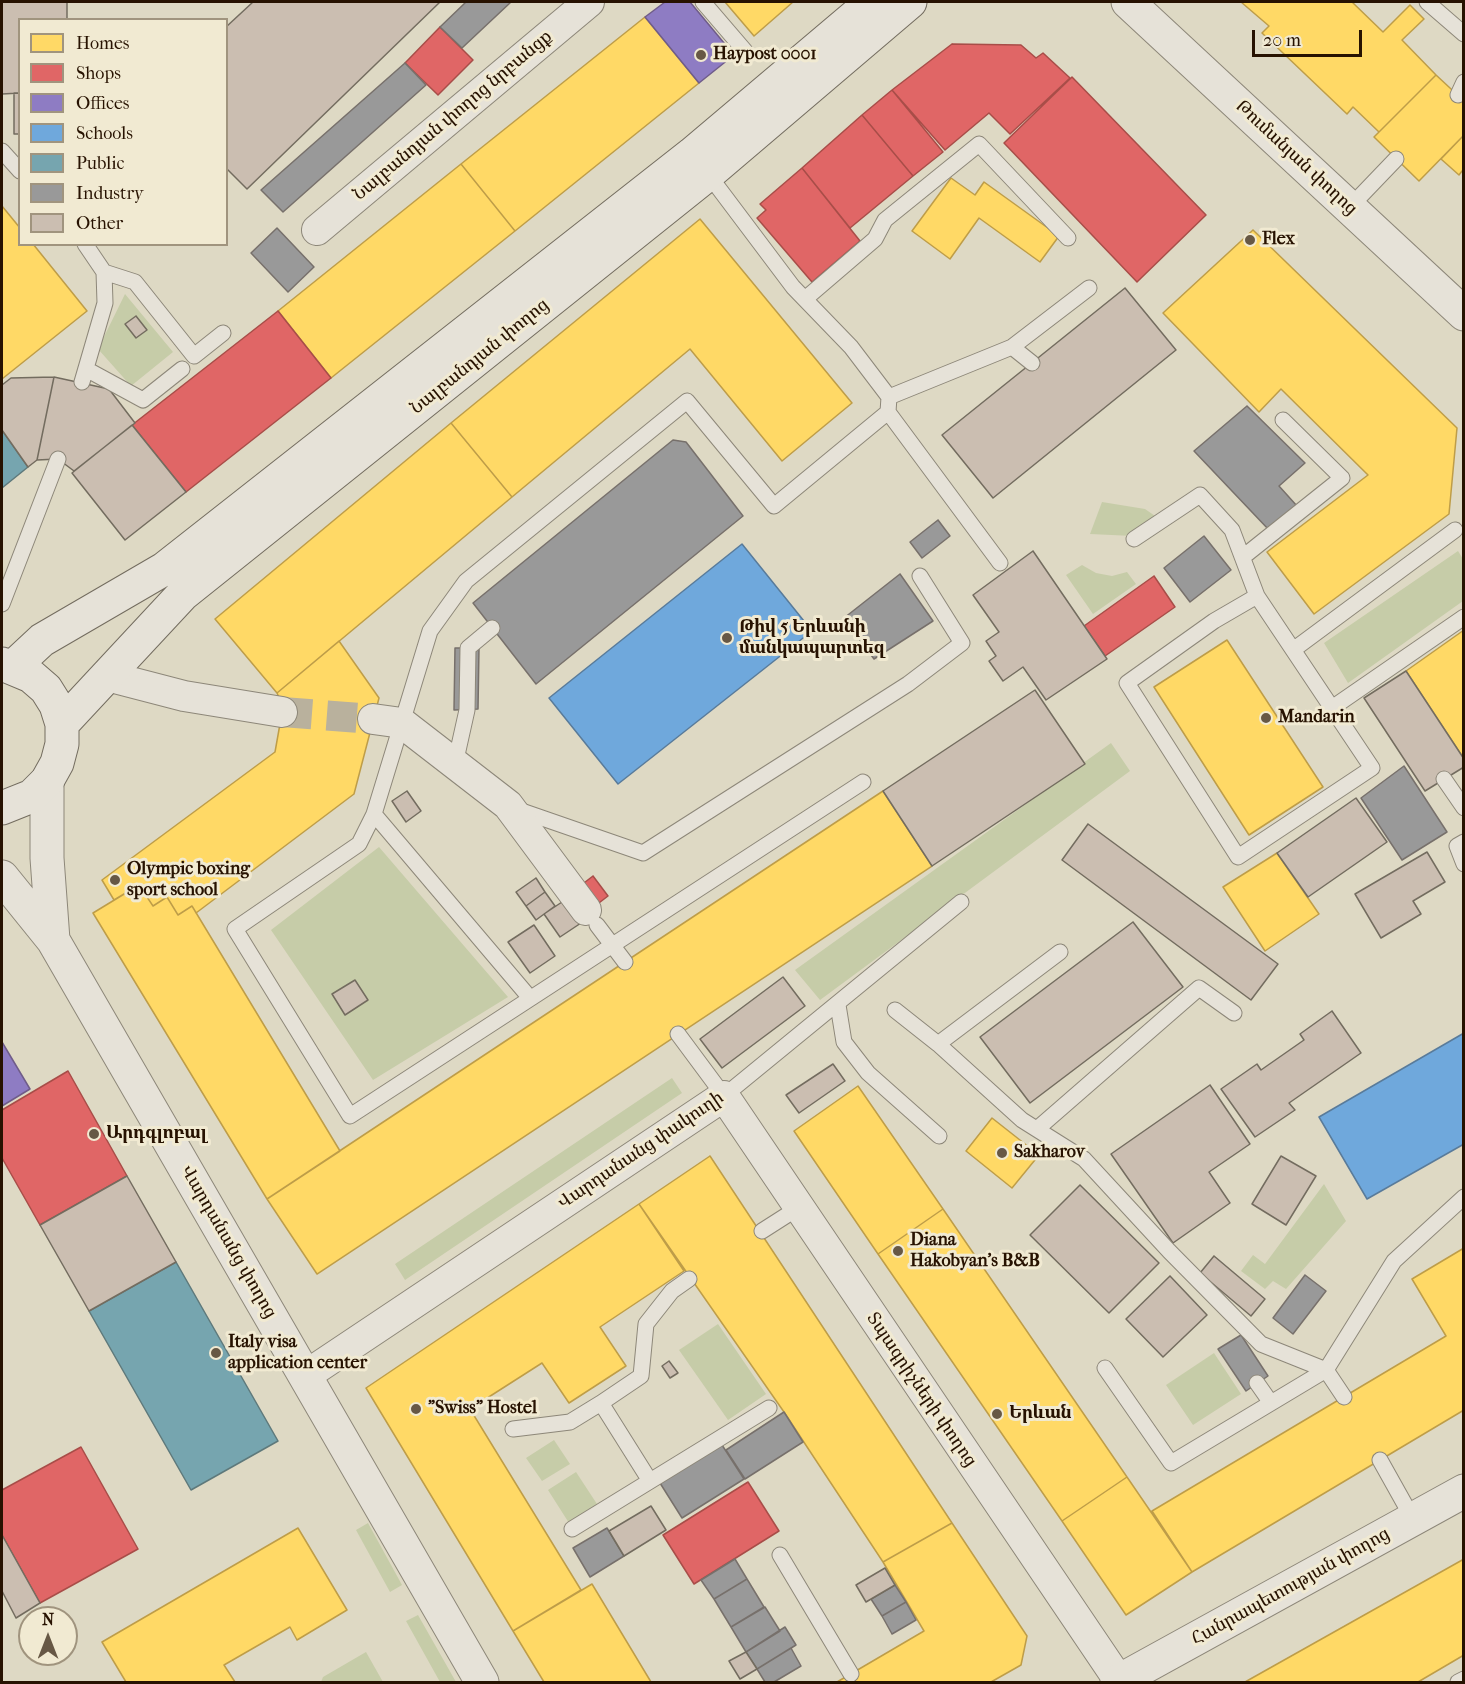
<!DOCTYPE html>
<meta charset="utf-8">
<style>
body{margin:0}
#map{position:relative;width:1465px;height:1684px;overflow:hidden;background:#ded9c4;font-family:"IM FELL French Canon",serif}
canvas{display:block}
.frame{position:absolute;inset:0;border:3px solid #271201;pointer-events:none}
.legend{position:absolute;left:18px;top:18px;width:210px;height:228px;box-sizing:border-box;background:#f1ead2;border:2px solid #a0947e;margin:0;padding:8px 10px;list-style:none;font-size:18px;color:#271201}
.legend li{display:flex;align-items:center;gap:12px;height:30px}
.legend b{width:30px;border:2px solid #a0947e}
.north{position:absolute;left:18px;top:1606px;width:60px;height:60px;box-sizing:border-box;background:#f1ead2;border:2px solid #a0947e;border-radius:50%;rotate:0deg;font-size:16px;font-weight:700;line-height:24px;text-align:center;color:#271201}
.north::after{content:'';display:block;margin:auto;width:21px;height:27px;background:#675845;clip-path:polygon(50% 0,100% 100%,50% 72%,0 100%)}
.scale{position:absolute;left:1252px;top:30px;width:110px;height:27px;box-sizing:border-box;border:3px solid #271201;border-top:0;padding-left:8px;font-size:18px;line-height:21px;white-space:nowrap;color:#271201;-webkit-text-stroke:4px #f1ead2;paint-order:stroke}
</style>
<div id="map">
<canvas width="1465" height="1684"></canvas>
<div class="frame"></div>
<ul class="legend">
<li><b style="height:16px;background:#ffd966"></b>Homes</li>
<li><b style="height:16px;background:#e06666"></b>Shops</li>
<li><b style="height:16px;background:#8e7cc3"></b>Offices</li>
<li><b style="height:16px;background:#6fa8dc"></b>Schools</li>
<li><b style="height:16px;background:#76a5af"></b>Public</li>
<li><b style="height:16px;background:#999"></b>Industry</li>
<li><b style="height:16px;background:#cbbeb1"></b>Other</li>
</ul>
<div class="north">N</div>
<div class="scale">20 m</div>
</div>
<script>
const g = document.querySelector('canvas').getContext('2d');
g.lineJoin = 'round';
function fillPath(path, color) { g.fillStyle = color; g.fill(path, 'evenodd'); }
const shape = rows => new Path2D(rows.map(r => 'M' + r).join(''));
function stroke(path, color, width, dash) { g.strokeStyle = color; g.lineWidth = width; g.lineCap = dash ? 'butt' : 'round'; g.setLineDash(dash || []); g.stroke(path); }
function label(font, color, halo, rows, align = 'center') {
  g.font = font + ' "IM FELL French Canon","Noto Serif Armenian",serif'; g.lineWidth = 6; g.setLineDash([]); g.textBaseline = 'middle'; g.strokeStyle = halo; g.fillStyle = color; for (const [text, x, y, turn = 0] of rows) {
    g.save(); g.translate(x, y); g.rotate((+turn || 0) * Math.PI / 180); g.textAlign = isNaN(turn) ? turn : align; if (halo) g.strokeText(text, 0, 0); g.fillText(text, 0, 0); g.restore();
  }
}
fillPath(shape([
 [125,294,173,352,131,386,98,349],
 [1102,502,1145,509,1158,518,1133,536,1090,534],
 [1458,551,1463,559,1463,601,1348,683,1324,643],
 [1082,565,1096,573,1112,576,1127,572,1136,584,1093,614,1066,575],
 [1111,743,1130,771,820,1000,795,970],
 [379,847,508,997,373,1080,271,930],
 [672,1078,682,1093,405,1280,395,1264],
 [1324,1184,1346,1221,1286,1289,1273,1281,1265,1289,1241,1271,1253,1255,1265,1264],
 [718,1324,766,1394,728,1420,679,1350],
 [1214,1353,1241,1394,1193,1425,1166,1385],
 [554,1440,570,1464,542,1481,526,1458],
 [576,1472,597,1504,569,1523,548,1490],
 [368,1523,402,1585,390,1592,356,1530],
 [418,1615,456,1682,440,1682,406,1621],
 [366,1652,383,1682,321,1682,323,1677]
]), '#c6cca8');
const homes = shape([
 [725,2,793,2,754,36,725,2],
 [1241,2,1352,2,1383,32,1410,5,1424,19,1402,40,1436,75,1379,132,1353,107,1347,114,1262,33,1269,26,1241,2],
 [645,17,699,83,515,231,461,164,645,17],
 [1436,75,1464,101,1464,135,1419,181,1374,137,1436,75],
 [1464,135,1464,173,1462,171,1459,175,1441,159,1464,135],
 [461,164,515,231,331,378,278,311,461,164],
 [951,178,975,195,984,182,1059,236,1040,262,979,218,950,259,912,231,951,178],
 [2,206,20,228,20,244,33,244,87,311,2,379,2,206],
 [700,219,852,403,782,461,690,349,512,497,451,423,700,219],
 [1253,230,1457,428,1449,514,1314,614,1267,552,1368,475,1281,389,1259,412,1163,313,1253,230],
 [451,423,512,497,277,693,215,619,451,423],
 [1464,630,1464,759,1406,671,1464,630],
 [1227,640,1323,787,1249,835,1154,687,1227,640],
 [339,641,379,698,354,794,196,913,192,906,178,915,167,897,153,906,139,885,114,900,102,880,275,752,283,707,277,693,339,641],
 [883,791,932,866,317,1274,267,1199,883,791],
 [1277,853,1319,914,1265,951,1223,887,1277,853],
 [139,885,153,906,167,897,178,915,192,906,340,1151,267,1199,93,913,139,885],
 [858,1086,943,1209,878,1254,794,1131,858,1086],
 [992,1118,1039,1155,1012,1188,966,1151,992,1118],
 [710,1156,952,1523,883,1562,784,1412,639,1204,710,1156],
 [639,1204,684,1271,600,1327,626,1366,569,1403,542,1363,470,1409,581,1590,513,1631,366,1388,639,1204],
 [943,1209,1127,1477,1062,1521,878,1254,943,1209],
 [1464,1248,1464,1410,1192,1572,1152,1511,1446,1336,1412,1279,1464,1248],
 [1127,1477,1192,1572,1126,1615,1062,1521,1127,1477],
 [952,1523,1027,1636,1021,1665,991,1682,837,1682,924,1631,883,1562,952,1523],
 [298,1528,347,1610,297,1640,290,1627,224,1665,235,1682,126,1682,102,1642,298,1528],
 [1464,1559,1464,1655,1418,1682,1245,1682,1464,1559],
 [592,1584,651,1682,544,1682,513,1631,592,1584]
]);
fillPath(homes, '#ffd966');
stroke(homes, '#be9d48', 1.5);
const shops = shape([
 [440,27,473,60,438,95,405,63,440,27],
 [952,44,1021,45,1036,58,1043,53,1070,78,1010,134,989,113,945,150,892,90,952,44],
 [1072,77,1206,215,1137,282,1004,143,1072,77],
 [892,90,943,152,913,176,862,115,892,90],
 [862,115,913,176,850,228,802,168,862,115],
 [802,168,860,241,812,282,757,218,766,210,760,204,802,168],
 [278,311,331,378,186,492,132,425,278,311],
 [1154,576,1175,607,1105,656,1084,626,1154,576],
 [593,876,608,896,595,906,580,886,593,876],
 [68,1071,127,1176,40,1225,2,1158,2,1110,68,1071],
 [81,1447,138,1549,40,1603,2,1535,2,1490,81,1447],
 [748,1482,779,1531,694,1584,663,1535,748,1482]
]);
fillPath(shops, '#e06666');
stroke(shops, '#a84d48', 1.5);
const offices = shape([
 [665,2,690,2,734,55,699,83,645,17,665,2],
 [2,1042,30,1089,2,1106,2,1042]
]);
fillPath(offices, '#8e7cc3');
stroke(offices, '#6f5c89', 1.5);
const schools = shape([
 [742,544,812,631,618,784,549,698,742,544],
 [1464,1033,1464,1144,1367,1199,1319,1117,1464,1033]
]);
fillPath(schools, '#6fa8dc');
stroke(schools, '#597b9a', 1.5);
const public = shape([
 [2,430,28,467,2,488,2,430],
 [176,1262,278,1441,191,1490,89,1311,176,1262]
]);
fillPath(public, '#76a5af');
stroke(public, '#5e797b', 1.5);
const industry = shape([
 [466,2,511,2,462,48,440,27,466,2],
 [405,63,426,85,283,212,261,190,405,63],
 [277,228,314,267,288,292,251,253,277,228],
 [1247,406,1305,463,1279,486,1297,506,1269,530,1194,451,1247,406],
 [673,440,686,442,743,516,536,684,473,603,673,440],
 [938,520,950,536,922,558,910,542,938,520],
 [1204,536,1231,570,1190,602,1164,568,1204,536],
 [900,574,933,621,874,659,844,618,900,574],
 [455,648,479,648,478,709,454,710,455,648],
 [1404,766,1447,832,1402,860,1361,798,1404,766],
 [1305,1275,1326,1291,1293,1334,1273,1318,1305,1275],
 [1241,1335,1268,1376,1246,1391,1218,1349,1241,1335],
 [784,1412,803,1442,745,1479,726,1450,784,1412],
 [722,1445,744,1479,682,1518,660,1483,722,1445],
 [607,1528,624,1556,590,1577,573,1548,607,1528],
 [735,1559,747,1579,714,1599,701,1580,735,1559],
 [747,1579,764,1607,731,1627,714,1599,747,1579],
 [895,1585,906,1602,882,1616,871,1599,895,1585],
 [906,1602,916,1620,892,1634,882,1616,906,1602],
 [765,1607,780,1631,746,1652,731,1627,765,1607],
 [785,1627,796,1645,757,1669,746,1652,785,1627],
 [791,1648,801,1666,774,1682,765,1682,757,1669,791,1648]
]);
fillPath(industry, '#999');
stroke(industry, '#77706b', 1.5);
const building = shape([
 [2,2,67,2,67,20,20,20,20,93,2,94,2,2],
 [253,2,440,2,247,189,226,168,226,27,253,2],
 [14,93,20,93,20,134,14,134,14,93],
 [1125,288,1176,350,993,498,942,435,1125,288],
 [136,316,147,330,136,338,125,324,136,316],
 [54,377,109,389,135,423,74,471,58,459,37,460,54,377],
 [54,377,37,460,28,467,2,430,2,385,11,378,54,377],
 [132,425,186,492,125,540,72,473,132,425],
 [1033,551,1107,659,1046,700,1023,667,1003,681,989,661,996,656,986,641,999,632,973,595,1033,551],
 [1406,671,1464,759,1464,767,1425,791,1364,698,1406,671],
 [1035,690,1085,764,932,866,883,791,1035,690],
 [407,791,421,811,406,822,392,801,407,791],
 [1356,798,1387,842,1308,897,1277,853,1356,798],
 [1088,824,1278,964,1251,1000,1062,860,1088,824],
 [1427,852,1445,882,1413,901,1421,914,1381,938,1355,894,1427,852],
 [536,878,545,892,526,906,516,892,536,878],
 [545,892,555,906,536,920,526,906,545,892],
 [565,900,581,923,560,937,544,914,565,900],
 [1133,922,1183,987,1030,1103,980,1037,1133,922],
 [534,925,555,956,530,973,508,942,534,925],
 [783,977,805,1006,722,1068,700,1039,783,977],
 [355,980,368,1000,345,1015,332,994,355,980],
 [1332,1011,1361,1053,1289,1103,1295,1110,1255,1137,1221,1089,1257,1064,1261,1070,1304,1040,1300,1034,1332,1011],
 [833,1064,845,1081,799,1113,786,1095,833,1064],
 [1210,1085,1250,1144,1209,1172,1230,1203,1173,1243,1111,1154,1210,1085],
 [1281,1156,1316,1176,1286,1225,1252,1204,1281,1156],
 [127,1176,176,1262,89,1311,40,1225,127,1176],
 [1080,1185,1159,1263,1109,1313,1030,1235,1080,1185],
 [1214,1256,1265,1299,1251,1316,1200,1273,1214,1256],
 [1170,1276,1207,1315,1163,1357,1126,1319,1170,1276],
 [669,1361,678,1373,670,1378,662,1366,669,1361],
 [651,1506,666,1530,624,1556,609,1531,651,1506],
 [2,1535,40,1603,16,1618,2,1591,2,1535],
 [885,1568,895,1585,866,1602,856,1585,885,1568],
 [746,1652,757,1669,740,1679,729,1661,746,1652]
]);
fillPath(building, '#cbbeb1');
stroke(building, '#736c5f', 1.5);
stroke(shape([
 [282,712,373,719]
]), '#b9b19d', 30, [30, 15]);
const service = shape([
 [703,2,745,51],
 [1427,2,1464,34],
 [1458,95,1464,82],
 [2,151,20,171],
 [708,174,793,287,851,347,889,397,888,412,1000,563],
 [1349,208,1396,159],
 [104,272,135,282,194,356,223,333],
 [805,299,875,239,885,220,979,144,1068,238],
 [1012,347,1032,363],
 [86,369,143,400,182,369],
 [82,382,105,303,104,272,85,244],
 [889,397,1012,347,1089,288],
 [1134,539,1200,495,1232,530,1257,596,1372,768,1238,857,1127,683,1214,621,1257,596],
 [1243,557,1342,478,1283,420],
 [2,604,58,459],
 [1293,650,1455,530],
 [1332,708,1464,617],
 [455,764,467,710,468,648,492,628],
 [1444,779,1464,808],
 [863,782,350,1116,235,929,359,844,374,814,430,631,466,581,687,401,774,506,888,412],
 [516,809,643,853,908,684,962,643,920,576],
 [374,814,530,998],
 [1464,842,1457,846,1464,864],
 [597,925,625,962],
 [838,1005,844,1042,868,1073,939,1136],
 [895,1010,938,1044,1022,1120,1084,1159,1169,1251,1261,1344,1326,1370,1394,1261,1464,1197],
 [678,1034,724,1096,961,902],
 [938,1044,1060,952],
 [1037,1129,1199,988,1234,1013],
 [762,1231,798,1208],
 [1105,1368,1171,1463,1326,1370,1344,1397],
 [1257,1383,1271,1403],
 [513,1429,570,1422,601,1403],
 [1380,1460,1413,1519],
 [650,1481,601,1403,641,1376,646,1324,672,1291,689,1279],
 [572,1529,769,1408],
 [780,1555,851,1674],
 [1458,1682,1464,1679]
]);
const minor = shape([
 [317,230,589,2],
 [107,676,184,696,282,712],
 [373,719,402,723,508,805,586,910],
 [305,1376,724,1096,1120,1682]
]);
const tertiary = shape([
 [1128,2,1464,314],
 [47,781,47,858,53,940,482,1682],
 [2,877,53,940],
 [1117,1682,1464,1491]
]);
const secondary = shape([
 [2,664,31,676,46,689,56,705,62,724,62,744,57,763,47,781,32,796,2,808],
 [13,667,42,640,164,569,692,154,872,2],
 [62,724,183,594,708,174,910,2]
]);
stroke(service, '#8d8779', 17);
stroke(minor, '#8d8779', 32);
stroke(tertiary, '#8d8779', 35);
stroke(secondary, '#736c5f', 35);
stroke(service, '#e6e2d8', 15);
stroke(minor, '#e6e2d8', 30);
stroke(tertiary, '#e6e2d8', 33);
stroke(secondary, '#e6e2d8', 33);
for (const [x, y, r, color] of [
 [701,55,6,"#675845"],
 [1250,240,6,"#675845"],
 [727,638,6,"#675845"],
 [1266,718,6,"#675845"],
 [115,880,6,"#675845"],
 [94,1134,6,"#675845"],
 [1002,1153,6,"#675845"],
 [898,1251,6,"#675845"],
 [216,1353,6,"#675845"],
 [416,1409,6,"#675845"],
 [997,1414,6,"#675845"]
]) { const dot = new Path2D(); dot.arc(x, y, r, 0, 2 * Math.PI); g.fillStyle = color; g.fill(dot); stroke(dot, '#f1ead2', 2); }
label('bold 18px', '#271201', '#f1ead2', [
 ["Haypost 0001",713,55],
 ["Flex",1262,240],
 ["Թիվ 5 Երևանի",739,628],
 ["մանկապարտեզ",739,649],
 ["Mandarin",1278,718],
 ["Olympic boxing",127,870],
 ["sport school",127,891],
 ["Արդգլոբալ",106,1134],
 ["Sakharov",1014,1153],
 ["Diana",910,1241],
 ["Hakobyan’s B&B",910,1262],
 ["Italy visa",228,1343],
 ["application center",228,1364],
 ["\"Swiss\" Hostel",428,1409],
 ["Երևան",1009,1414]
], 'left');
label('18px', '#271201', '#f1ead2', [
 ["Նալբանդյան փողոց նրբանցք",453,116,-40],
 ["Թումանյան փողոց",1296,158,43],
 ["Նալբանդյան փողոց",480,357,-39],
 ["Վարդանանց փակուղի",641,1151,-34],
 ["Վարդանանց փողոց",228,1242,60],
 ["Տպագրիչների փողոց",921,1390,56],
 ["Հանրապետության փողոց",1291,1587,-29]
]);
</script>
